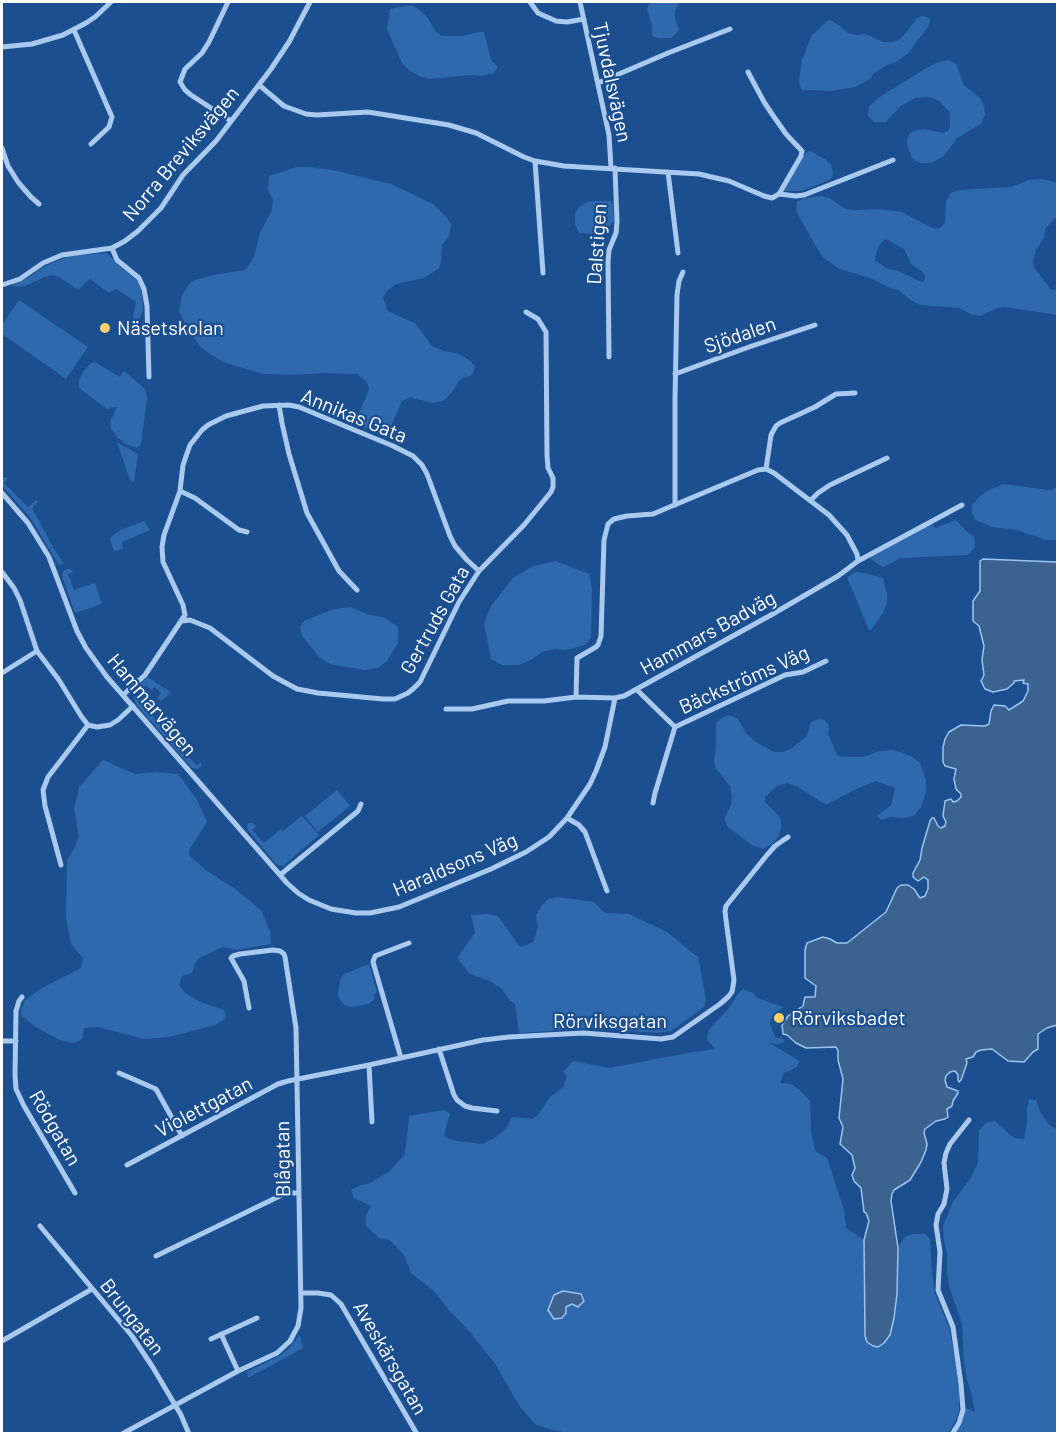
<!DOCTYPE html>
<meta charset="utf-8">
<style>
body{margin:0}
#map{position:relative;width:1059px;height:1435px;overflow:hidden;background:#1b4f8f;font-family:Barlow,sans-serif}
canvas{display:block}
.frame{position:absolute;inset:0;border:3px solid #fff;pointer-events:none}
</style>
<div id="map">
<canvas width="1059" height="1435"></canvas>
<div class="frame"></div>
</div>
<script>
const g = document.querySelector('canvas').getContext('2d');
g.lineJoin = 'round';
function fillPath(path, color) { g.fillStyle = color; g.fill(path, 'evenodd'); }
const shape = rows => new Path2D(rows.map(r => 'M' + r).join(''));
function stroke(path, color, width, dash) { g.strokeStyle = color; g.lineWidth = width; g.lineCap = dash ? 'butt' : 'round'; g.setLineDash(dash || []); g.stroke(path); }
function label(font, color, halo, rows, align = 'center') {
  g.font = font + ' Barlow,sans-serif'; g.lineWidth = 4.5; g.setLineDash([]); g.textBaseline = 'middle'; g.strokeStyle = halo; g.fillStyle = color; for (const [text, x, y, turn = 0] of rows) {
    g.save(); g.translate(x, y); g.rotate((+turn || 0) * Math.PI / 180); g.textAlign = isNaN(turn) ? turn : align; if (halo) g.strokeText(text, 0, 0); g.fillText(text, 0, 0); g.restore();
  }
}
fillPath(shape([
 [650,2,680,2,675,11,675,18,679,30,672,38,660,38,654,37,652,34,652,26,647,9],
 [406,6,413,6,417,8,427,17,436,32,442,36,463,36,479,32,484,32,491,60,498,67,494,73,481,76,470,75,430,79,421,77,410,71,402,63,387,29,390,9],
 [921,16,927,17,930,19,928,27,909,52,898,61,885,66,874,73,870,79,855,87,832,91,804,90,801,89,799,81,802,60,812,35,826,22,830,20,839,25,849,34,858,35,866,34,883,42,891,42,899,40,907,32,916,19],
 [948,60,956,63,964,85,980,98,984,106,985,115,981,124,957,138,944,156,931,163,921,163,915,161,911,156,907,145,907,139,910,133,917,130,923,129,944,133,948,131,950,127,950,112,939,101,929,97,915,98,901,106,886,122,874,122,868,116,869,107,878,98,923,70,936,63],
 [810,151,825,159,831,165,833,173,831,179,807,189,799,191,783,191,806,153],
 [297,167,310,167,337,171,391,184,433,204,447,218,451,224,449,236,442,245,441,263,438,269,424,278,396,284,387,291,383,298,388,311,416,324,432,346,444,351,459,354,469,360,475,366,474,371,471,376,464,377,458,382,453,391,443,401,433,403,410,397,402,401,387,436,355,423,369,389,367,382,357,374,323,373,295,375,263,374,226,363,211,355,200,346,189,331,179,311,182,295,192,281,213,275,245,270,254,257,260,232,272,210,273,200,268,190,269,176],
 [1040,179,1048,180,1057,183,1057,216,1045,229,1044,238,1036,250,1033,261,1034,267,1050,289,1057,290,1057,315,1005,307,998,308,981,316,973,315,959,308,920,305,912,301,898,290,890,288,870,278,839,269,823,257,818,250,796,211,797,202,805,198,822,196,829,198,846,209,854,210,879,209,902,212,934,229,940,228,945,223,946,201,951,193,958,190,1011,187,1029,180],
 [886,239,904,249,912,265,923,272,925,276,924,281,922,282,898,271,886,268,875,260,875,257,879,245],
 [596,201,611,201,613,205,614,221,611,225,593,234,579,233,575,224,575,214,579,207,588,202],
 [106,253,109,255,119,266,131,275,138,282,141,290,143,304,143,311,139,320,134,318,133,316,136,302,116,289,109,293,90,279,79,289,75,288,59,277,53,275,45,277,25,286,18,287,11,286,28,278,43,267,60,260,70,256],
 [19,300,88,347,66,379,2,334,2,325],
 [95,362,120,377,124,371,145,389,147,398,141,444,137,448,126,444,118,438,111,429,110,422,117,407,107,409,79,388,79,380,83,372,91,363],
 [117,442,138,454,134,482,130,480],
 [4,477,8,478,4,483,28,507,36,500,38,502,32,508,53,547,64,564,60,565,57,562,30,517,2,486,2,480],
 [1003,484,1041,489,1050,490,1057,487,1057,540,1046,540,1017,530,992,527,976,520,972,513,972,505,980,496,987,491],
 [956,520,966,531,974,536,975,547,968,555,901,558,883,567,869,558,931,523,935,528],
 [144,521,150,530,122,542,123,549,114,551,110,539,111,537,118,531],
 [556,561,589,574,592,588,591,638,585,645,566,650,555,649,542,652,531,660,519,665,502,665,491,659,484,624,491,606,513,578,533,566],
 [66,569,71,569,73,572,68,574,74,590,95,583,102,604,75,613,62,576,62,573],
 [856,572,864,573,883,578,887,593,887,603,883,613,871,630,869,630,847,577],
 [351,607,367,614,385,618,398,627,398,643,387,661,378,668,365,670,330,664,319,657,302,636,300,627,304,621,334,609],
 [147,677,171,692,161,701,157,698,161,693,155,687,151,690,146,685,140,691,144,698,140,702,197,766,201,762,202,765,198,769,192,768,136,704,134,699,134,690],
 [729,715,737,718,747,734,754,741,774,752,783,752,792,748,800,742,807,736,811,722,819,719,825,720,829,726,828,734,837,755,843,757,864,757,880,751,893,750,911,756,920,763,926,780,926,792,921,807,914,816,903,818,891,817,881,820,877,816,891,805,895,788,876,781,854,790,826,805,798,787,787,783,777,786,765,797,765,802,778,815,781,821,781,829,778,837,772,844,763,849,752,845,728,827,725,821,725,817,731,805,732,796,730,786,716,769,714,762,716,743,716,723,720,719],
 [103,760,135,774,156,772,178,774,197,800,207,822,190,849,189,855,207,871,234,888,261,910,270,931,271,944,237,950,223,947,199,958,195,964,192,973,182,976,179,985,185,993,201,1002,224,1010,226,1015,225,1019,215,1025,169,1037,145,1039,98,1027,84,1028,82,1039,74,1043,60,1040,34,1026,21,1015,21,1009,25,1000,42,988,81,968,83,958,71,944,66,918,67,860,74,849,79,836,74,809,79,787],
 [337,790,350,806,318,832,305,816],
 [302,816,319,835,283,866,277,865,247,829,248,823,253,823,256,826,252,830,264,843,281,829,283,831],
 [558,897,594,902,605,913,629,914,667,932,695,955,698,956,706,1000,704,1007,671,1031,658,1033,591,1028,519,1033,515,1004,509,1000,502,989,490,981,470,974,457,958,475,933,471,915,488,914,498,916,520,947,533,942,538,927,536,915,542,905,548,899],
 [369,964,377,991,374,995,374,1000,368,1004,353,1007,344,1005,340,1000,338,994,340,980,344,974],
 [743,989,753,993,757,998,783,1007,773,1015,770,1023,775,1037,783,1039,785,1042,777,1044,768,1042,799,1061,797,1067,784,1073,780,1083,791,1084,799,1089,810,1101,811,1131,815,1151,827,1158,844,1210,846,1228,864,1240,869,1221,866,1213,891,1200,898,1247,905,1237,912,1234,925,1234,930,1239,932,1271,935,1294,950,1330,959,1387,959,1411,956,1420,950,1430,946,1434,575,1434,552,1430,535,1424,520,1407,495,1364,470,1332,449,1310,434,1291,411,1273,404,1255,390,1240,379,1238,366,1226,366,1215,371,1206,354,1198,351,1190,359,1186,370,1183,390,1171,405,1154,409,1116,445,1110,450,1114,446,1127,444,1137,457,1141,482,1144,496,1137,507,1127,512,1117,532,1119,537,1116,550,1097,563,1087,567,1076,563,1072,573,1061,610,1068,687,1053,716,1049,708,1041,707,1037,709,1029,729,1008,739,992],
 [1029,1099,1036,1100,1040,1111,1048,1124,1056,1129,1057,1126,1058,1158,1056,1163,1058,1169,1057,1433,955,1433,961,1424,966,1408,975,1412,972,1395,967,1380,964,1362,962,1324,949,1286,947,1272,947,1255,944,1240,943,1226,953,1202,972,1176,978,1162,979,1130,986,1123,995,1121,1014,1138,1024,1139,1027,1123,1027,1108],
 [300,1335,303,1348,250,1377,248,1377,247,1372,281,1355,288,1349]
]), '#2e69ad');
const water = shape([
 [983,559,1057,562,1057,1025,1047,1028,1038,1034,1038,1049,1033,1052,1024,1062,1008,1061,992,1049,981,1050,976,1052,973,1057,966,1059,967,1063,961,1080,959,1082,958,1080,958,1075,955,1071,950,1072,946,1076,945,1080,947,1087,958,1091,958,1093,953,1101,952,1106,947,1109,948,1117,945,1119,936,1121,925,1129,924,1133,927,1144,926,1150,921,1162,910,1180,894,1190,892,1194,891,1201,898,1248,897,1294,894,1318,890,1335,884,1343,878,1347,873,1346,867,1342,865,1336,864,1240,869,1221,866,1213,864,1212,861,1188,854,1181,852,1175,855,1168,852,1155,840,1144,843,1127,839,1118,843,1079,838,1060,838,1051,836,1047,806,1048,796,1043,787,1035,783,1034,782,1025,788,1016,803,1006,805,997,815,997,816,986,805,978,805,950,807,943,823,937,830,939,837,943,847,943,886,912,897,888,901,885,908,885,914,889,920,898,925,896,928,889,928,880,924,877,918,881,913,877,913,873,920,860,922,848,930,821,932,818,934,818,938,826,941,828,945,826,946,822,943,816,945,801,951,799,953,802,957,801,961,797,961,794,956,789,954,779,956,769,945,766,943,762,943,747,945,739,949,732,961,725,985,726,989,724,991,711,994,705,1005,706,1009,710,1023,701,1028,691,1028,684,1023,683,1024,680,1014,681,1014,683,1007,689,993,692,985,689,981,681,984,675,982,660,984,646,979,626,973,621,973,601,980,591,980,561,983,559],
 [563,1291,581,1294,584,1301,578,1307,572,1304,566,1307,566,1313,562,1318,554,1319,548,1310,554,1295,563,1291]
]);
fillPath(water, '#3c6290');
stroke(water, '#9cc4f0', 1.5);
stroke(shape([
 [228,2,209,42,202,53,185,69,180,82,185,90,191,95,231,121],
 [530,2,538,13,556,21,567,22,584,19],
 [580,2,609,135,611,168],
 [74,30,112,117,109,127,91,144],
 [2,47,32,44,63,35,86,23,95,17,111,2],
 [598,83,668,53,730,29],
 [259,85,284,106,306,114,317,115,368,112,449,125,476,133,524,157,535,161,564,166,699,174,729,181,764,196,772,198,779,194,801,156,802,151,786,134,772,114,764,102,748,72],
 [2,148,8,166,18,182,31,197,39,204],
 [535,161,543,273],
 [668,172,678,253],
 [779,194,796,196,804,195,893,160],
 [112,248,117,260,139,278,144,289,147,306,149,377],
 [2,285,20,279,43,263,62,255,112,248,125,241,138,231,161,208,183,175,216,141,271,69,289,42,310,2],
 [609,357,608,262,609,250,616,233,617,222,615,168],
 [675,374,749,347,815,325],
 [279,405,282,423,289,454,307,513,339,571,357,590],
 [766,469,771,435,776,426,780,423,815,407,836,394,855,393],
 [180,491,195,498,239,530,247,532],
 [2,493,28,523,49,557,77,631,86,648,107,677,287,883,298,893,309,900,331,909,356,913,370,913,399,907,491,869,526,852,549,837,567,818,590,784,596,771,605,747,615,698],
 [811,500,818,493,830,485,887,458],
 [675,505,675,399,677,295,679,281,683,272],
 [2,572,14,588,20,600,37,651,59,680,81,716,88,725,97,727,110,725,118,720,133,706],
 [182,621,190,620,210,628,273,676,297,689,318,693,383,699,395,699,408,693,414,688,420,682,459,602,479,571,524,525,551,492,553,487,553,478,548,468,547,455,546,332,538,319,526,312],
 [2,673,37,651],
 [637,690,675,727],
 [123,695,145,675,185,615,183,605,163,562,162,547,164,535,180,491,183,465,190,445,202,430,208,425,226,416,263,406,289,405,299,407,393,446,413,456,422,465,427,474,450,536,455,546,467,560,479,571],
 [576,697,577,658,596,647,598,645,601,636,604,540,608,524,614,519,627,516,653,514,660,511,758,470,766,469,774,473,829,515,847,535,857,554,858,561],
 [446,709,472,709,508,701,544,701,576,697,615,698,624,696,771,615,838,576,858,561,962,505],
 [653,803,655,793,675,727,785,675,803,672,826,661],
 [567,818,579,825,585,832,607,891],
 [61,865,45,806,43,790,48,777,88,725],
 [280,875,358,811,361,804],
 [22,997,19,1001,16,1011,15,1075,16,1089,24,1106,75,1193],
 [2,1041,16,1041],
 [439,1049,454,1095,457,1100,465,1106,472,1108,497,1111],
 [401,1058,373,962,375,956,409,943],
 [369,1065,372,1122],
 [119,1073,156,1089,182,1136],
 [127,1165,278,1084,288,1081,369,1065,483,1040,509,1037,583,1033,661,1039,673,1037,720,1004,728,997,732,992,734,980,726,920,725,911,726,906,767,855,775,846,788,837],
 [40,1226,132,1336,152,1366,181,1415,189,1434],
 [156,1256,286,1193,299,1193],
 [301,1293,318,1293,331,1295,341,1304,417,1434],
 [221,1334,238,1371],
 [211,1339,257,1318],
 [2,1341,92,1289],
 [122,1434,238,1371,277,1353,290,1341,298,1326,301,1308,296,1028,285,957,284,954,280,951,273,950,240,954,233,956,231,958,244,981,249,1008],
 [952,1434,959,1423,963,1410,961,1384,953,1327,938,1290,940,1252,936,1225,938,1214,944,1204,947,1189,944,1163,946,1153,950,1144,969,1120]
]), '#a9c9ee', 5);
for (const [x, y, r, color] of [
 [105,328,6,"#ffd166"],
 [779,1018,6,"#ffd166"]
]) { const dot = new Path2D(); dot.arc(x, y, r, 0, 2 * Math.PI); g.fillStyle = color; g.fill(dot); stroke(dot, '#1b4f8f', 2); }
label('20px', '#fff', '#1b4f8f', [
 ["Tjuvdalsvägen",612,82,78],
 ["Norra Breviksvägen",181,154,-50],
 ["Dalstigen",597,244,-86],
 ["Sjödalen",740,335,-19],
 ["Annikas Gata",354,416,22],
 ["Gertruds Gata",435,620,-61],
 ["Hammars Badväg",708,633,-29],
 ["Bäckströms Väg",744,680,-24],
 ["Hammarvägen",152,705,50],
 ["Haraldsons Väg",455,865,-23],
 ["Rörviksgatan",610,1021],
 ["Violettgatan",204,1107,-28],
 ["Rödgatan",55,1128,60],
 ["Blågatan",283,1159,-91],
 ["Brungatan",132,1317,52],
 ["Aveskärsgatan",390,1358,60]
]);
label('20px', '#fff', '#1b4f8f', [
 ["Näsetskolan",117,328],
 ["Rörviksbadet",791,1018]
], 'left');
</script>
